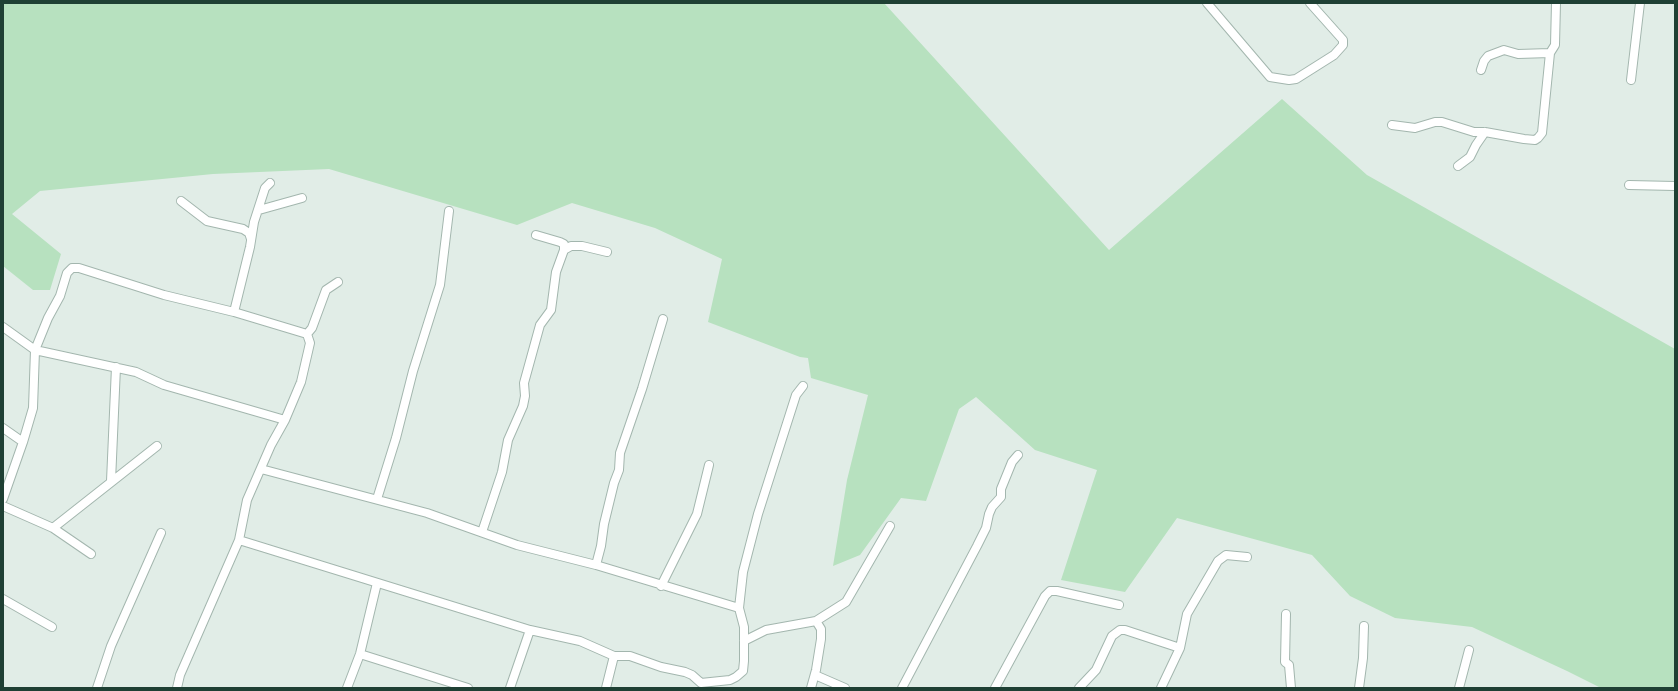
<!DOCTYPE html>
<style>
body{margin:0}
#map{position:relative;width:1678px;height:691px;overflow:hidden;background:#e1ede7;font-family:Arial,sans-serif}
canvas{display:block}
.frame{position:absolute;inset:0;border:4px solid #1f4034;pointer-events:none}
</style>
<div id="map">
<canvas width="1678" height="691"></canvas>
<div class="frame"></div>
</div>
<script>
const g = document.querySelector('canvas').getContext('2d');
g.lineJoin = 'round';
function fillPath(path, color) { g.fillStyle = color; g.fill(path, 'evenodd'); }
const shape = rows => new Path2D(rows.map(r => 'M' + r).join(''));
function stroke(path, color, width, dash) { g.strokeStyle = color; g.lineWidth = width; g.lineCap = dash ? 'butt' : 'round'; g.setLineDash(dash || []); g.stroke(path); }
fillPath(shape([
 [3,3,884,3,1109,250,1282,99,1367,175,1675,349,1675,688,1601,688,1567,671,1472,627,1395,618,1350,596,1312,555,1177,518,1125,592,1061,580,1097,470,1035,450,976,397,959,409,926,501,901,498,860,555,833,566,847,480,868,395,811,378,808,358,800,357,708,322,722,259,655,228,572,203,517,225,329,169,213,174,40,191,12,214,61,254,50,290,33,290,3,266]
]), '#b7e1bf');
const minor = shape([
 [1207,3,1270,77,1289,80,1296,79,1334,55,1343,45,1343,40,1310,3],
 [1481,70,1484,61,1488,56,1504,50,1518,54,1550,53],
 [1631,80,1640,3],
 [1392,125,1415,128,1435,122,1442,122,1474,132,1485,132,1524,139,1535,140,1538,138,1542,133,1550,53,1555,45,1556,3],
 [1458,166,1470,157,1476,145,1485,132],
 [1629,185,1675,186],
 [181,201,207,221,243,229,249,233,251,239],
 [259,210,302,198],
 [536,235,560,242,564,244,564,250],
 [234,312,250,247,254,222,265,188,270,183],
 [3,327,35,350,136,372,164,385,285,420],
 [307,334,312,328,326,290,338,282],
 [3,428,23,442],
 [261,469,427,513,517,545,596,565,739,608],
 [111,481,116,367],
 [3,499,23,442,33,408,35,350,48,318,60,296,67,273,72,268,79,268,164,295,234,312,307,334,310,343,301,382,285,420,271,445,247,500,239,540,180,675,177,688],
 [377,499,396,438,413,371,440,285,449,211],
 [3,506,53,528,91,554],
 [53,528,157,446],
 [482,532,502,472,508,440,523,406,525,396,524,383,540,325,551,310,556,272,564,250,571,246,582,246,607,252],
 [239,540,530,630,580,641,614,656,630,656,661,667,685,672,692,675,701,683,730,680,736,677,743,671,744,661,744,627,739,608,743,572,758,514,796,395,803,386],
 [596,565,601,546,604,524,614,483,619,470,620,453,642,389,663,319],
 [661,586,697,514,709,465],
 [3,599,52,627],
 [1286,614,1285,662,1289,665,1291,688],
 [744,641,766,630,816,621,846,602,890,526],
 [360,654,468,688],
 [815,675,845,688],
 [97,688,111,646,161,533],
 [347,688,360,654,377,583],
 [510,688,530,630],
 [606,688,614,656],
 [811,688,816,670,821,639,821,629,816,621],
 [902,688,977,546,986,528,989,514,992,507,1001,497,1001,489,1012,462,1018,455],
 [995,688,1045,596,1050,591,1057,591,1119,605],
 [1079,688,1096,670,1112,636,1120,630,1125,630,1180,648],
 [1161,688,1180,648,1187,614,1218,561,1226,555,1247,557],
 [1359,688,1363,658,1364,626],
 [1459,688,1469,650]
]);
stroke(minor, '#a3b6ae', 10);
stroke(minor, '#fff', 8);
</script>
